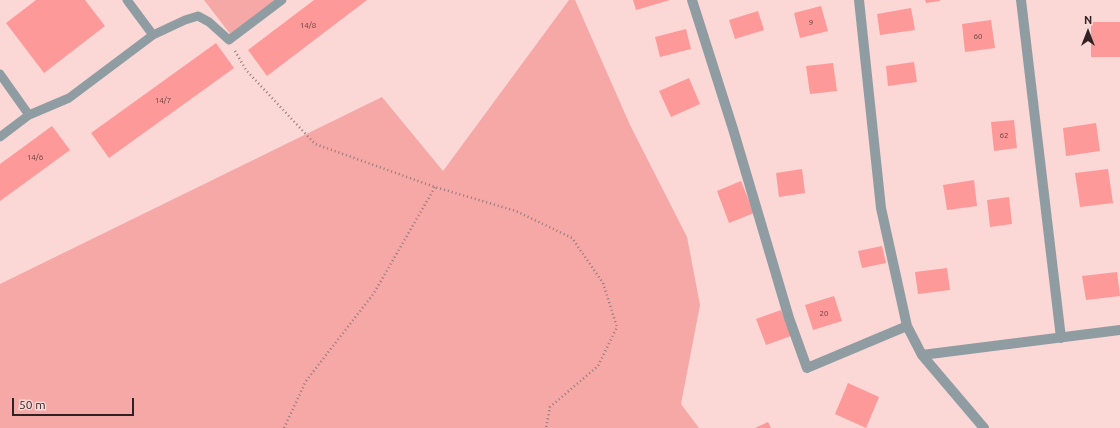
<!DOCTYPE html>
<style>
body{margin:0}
#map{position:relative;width:1120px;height:428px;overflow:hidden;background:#fbd7d6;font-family:Ubuntu,sans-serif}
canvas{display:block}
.north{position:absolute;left:1068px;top:12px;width:40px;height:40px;-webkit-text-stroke:3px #fbd7d6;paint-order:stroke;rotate:0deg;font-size:11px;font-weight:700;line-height:16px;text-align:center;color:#302222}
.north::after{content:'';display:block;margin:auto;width:14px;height:18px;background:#302222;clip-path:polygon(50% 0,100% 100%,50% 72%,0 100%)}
.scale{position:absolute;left:12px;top:398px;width:122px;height:18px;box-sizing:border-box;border:2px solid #302222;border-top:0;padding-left:5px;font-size:12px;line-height:14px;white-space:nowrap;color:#302222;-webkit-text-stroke:3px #fbd7d6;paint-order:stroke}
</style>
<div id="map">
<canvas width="1120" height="428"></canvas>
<div class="north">N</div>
<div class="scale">50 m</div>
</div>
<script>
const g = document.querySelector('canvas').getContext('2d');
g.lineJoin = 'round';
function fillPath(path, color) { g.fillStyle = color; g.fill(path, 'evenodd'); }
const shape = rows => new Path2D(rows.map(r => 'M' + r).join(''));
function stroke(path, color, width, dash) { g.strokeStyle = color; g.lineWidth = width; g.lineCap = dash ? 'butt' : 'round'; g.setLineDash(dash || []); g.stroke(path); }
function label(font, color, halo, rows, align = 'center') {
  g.font = font + ' Ubuntu,sans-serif'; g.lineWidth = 3; g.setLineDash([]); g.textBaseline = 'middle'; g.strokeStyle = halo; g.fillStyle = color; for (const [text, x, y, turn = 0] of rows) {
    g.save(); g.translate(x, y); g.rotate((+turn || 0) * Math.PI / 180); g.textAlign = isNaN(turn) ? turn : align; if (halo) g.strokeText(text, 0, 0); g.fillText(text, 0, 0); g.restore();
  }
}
fillPath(shape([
 [204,0,277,0,231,35],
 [569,0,575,0,630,125,687,237,700,305,681,404,699,428,0,428,0,284,382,97,443,171]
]), '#f6a8a6');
fillPath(shape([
 [36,0,85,0,105,26,44,73,6,23],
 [314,0,367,0,267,76,248,50],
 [633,0,670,0,636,10],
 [925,0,940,0,940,1,926,3],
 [821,6,828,31,800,38,794,13],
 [911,8,915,30,880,35,877,14],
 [758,11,764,30,735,39,729,20],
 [991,20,995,48,965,52,962,24],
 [1091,22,1120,22,1120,57,1091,57],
 [686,29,691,49,660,57,655,37],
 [216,43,234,68,109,158,91,133],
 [914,62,917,82,888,86,886,66],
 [833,63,837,91,810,94,806,66],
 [689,78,700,104,671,117,659,91],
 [1014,120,1017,148,994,151,991,122],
 [1096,123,1100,151,1066,156,1063,128],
 [52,126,70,150,0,201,0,164],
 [802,169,805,193,779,197,776,173],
 [1108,169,1113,203,1080,207,1075,173],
 [974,180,977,206,947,210,943,185],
 [741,181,754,213,729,223,717,191],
 [1009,197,1012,224,990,227,987,200],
 [882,246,886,263,862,268,858,251],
 [947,268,950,290,918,294,915,272],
 [1117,272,1120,296,1086,300,1082,276],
 [834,296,842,321,813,330,805,305],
 [781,310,791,336,766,345,756,319],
 [848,383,879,397,866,428,835,414],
 [768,422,771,428,755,428]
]), '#fe9999');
stroke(shape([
 [235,51,246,70,315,144,435,187,516,211,572,238,603,283,617,327,598,366,550,407,546,428],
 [284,428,306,381,374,293,435,187]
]), '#927979', 2.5, [1, 3]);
stroke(shape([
 [127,0,153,35,185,20,198,16,209,22,229,40,282,0],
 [0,74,29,115],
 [0,137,29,115,69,98,153,35]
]), '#8f9da3', 9);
stroke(shape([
 [692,0,733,129,789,318,807,368,907,326],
 [859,0,881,208,907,326,922,355,984,428],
 [1021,0,1061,338],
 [922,355,1120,330]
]), '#8f9da3', 10);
label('8px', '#644040', null, [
 ["9",811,22],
 ["14/8",308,25],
 ["60",978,36],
 ["14/7",163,100],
 ["62",1004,135],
 ["14/6",35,157],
 ["20",824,313]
]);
</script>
